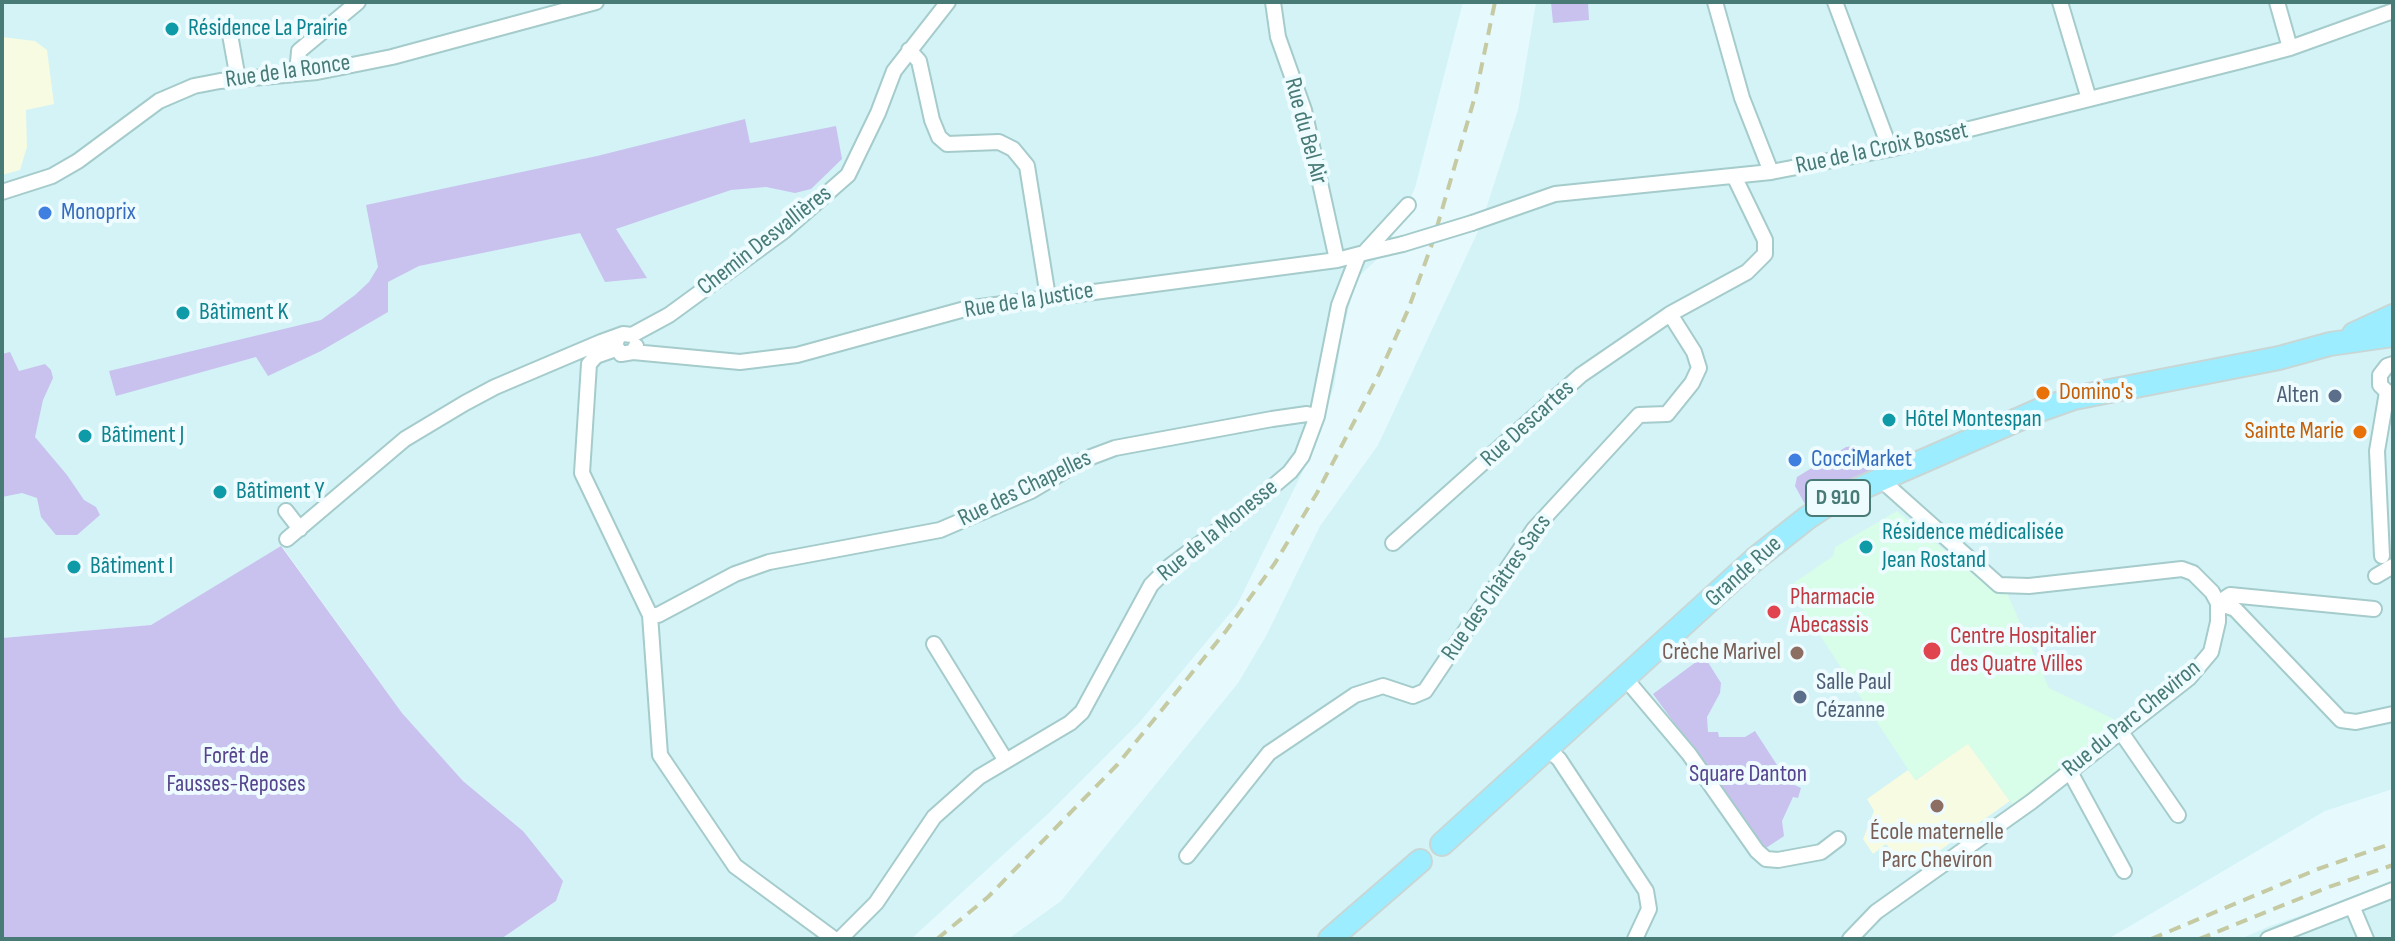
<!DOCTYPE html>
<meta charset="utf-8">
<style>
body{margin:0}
#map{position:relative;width:2395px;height:941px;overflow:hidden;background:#e6fafe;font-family:"Sofia Sans Condensed",sans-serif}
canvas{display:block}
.frame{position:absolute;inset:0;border:4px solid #487a76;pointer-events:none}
</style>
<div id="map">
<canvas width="2395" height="941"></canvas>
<div class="frame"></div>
</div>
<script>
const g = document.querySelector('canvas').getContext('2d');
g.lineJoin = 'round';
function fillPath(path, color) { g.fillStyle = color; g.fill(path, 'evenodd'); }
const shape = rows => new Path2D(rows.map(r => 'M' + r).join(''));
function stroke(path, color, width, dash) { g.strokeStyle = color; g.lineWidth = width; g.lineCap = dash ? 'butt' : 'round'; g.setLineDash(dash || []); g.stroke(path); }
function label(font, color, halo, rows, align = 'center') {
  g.font = font + ' "Sofia Sans Condensed",sans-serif'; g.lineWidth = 8; g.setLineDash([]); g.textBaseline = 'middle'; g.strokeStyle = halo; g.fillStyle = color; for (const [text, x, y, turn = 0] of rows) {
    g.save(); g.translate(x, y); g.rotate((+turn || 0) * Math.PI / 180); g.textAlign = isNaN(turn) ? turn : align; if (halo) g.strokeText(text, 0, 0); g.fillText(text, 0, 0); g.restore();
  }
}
fillPath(shape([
 [2,2,1463,2,1415,188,1385,252,1356,279,1342,335,1334,387,1306,465,1237,605,1138,724,1049,813,911,939,501,939,556,901,523,831,463,781,402,713,282,546,151,625,2,638],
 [1536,2,2393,2,2393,789,2325,811,2108,939,1008,939,1061,901,1238,683,1266,636,1320,526,1378,445,1480,227,1518,110],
 [2393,884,2393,939,2240,939,2270,926]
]), '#d3f3f7');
fillPath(shape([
 [2,37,35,41,47,50,54,104,26,110,27,147,20,170,2,175],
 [1968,743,2010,801,1922,863,1919,859,1912,864,1909,860,1903,865,1886,844,1873,854,1863,839,1874,811,1867,799,1908,770,1916,780]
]), '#f6fbe2');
fillPath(shape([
 [1897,511,1990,588,2007,593,2049,688,2120,722,2013,805,1968,744,1915,780,1788,587,1833,556,1835,547]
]), '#d8fde8');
fillPath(shape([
 [1551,2,1588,2,1589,20,1553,23],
 [745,119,750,143,836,126,842,159,811,189,795,193,766,187,731,190,616,229,647,278,605,282,580,233,419,266,388,282,388,312,321,351,268,376,256,357,116,396,109,371,321,320,355,295,369,282,378,267,366,205,597,156],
 [10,352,19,371,45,364,51,370,53,378,43,400,35,437,67,475,84,500,96,507,100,515,77,535,56,535,41,517,37,498,22,493,2,497,2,354],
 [1854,446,1874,468,1806,506,1795,486,1797,477,1846,447],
 [281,546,402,713,463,781,523,831,563,881,556,901,501,939,2,939,2,638,151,625],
 [1704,656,1721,683,1720,693,1707,717,1708,732,1718,732,1719,737,1745,737,1755,731,1788,782,1801,788,1798,798,1793,797,1782,821,1784,836,1763,850,1719,784,1653,694]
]), '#c9c2ee');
const street = shape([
 [1273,2,1278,37,1304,110,1337,260],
 [1715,2,1742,98,1771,172],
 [1835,2,1890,149],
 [2060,2,2089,99],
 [2277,2,2290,48],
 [229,29,238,79],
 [909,50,919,61,932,120,939,137,947,144,999,142,1013,149,1027,166,1048,297],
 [297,74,299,51,358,2],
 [2,192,52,176,78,161,159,101,194,86,220,81,317,72,392,57,596,2],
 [1472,223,1555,194,1771,172,1890,149,2241,61,2290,48,2393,11],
 [1364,253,1403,244],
 [632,335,669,315,784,231,848,175,878,113,894,71,948,2],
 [618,337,615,345,621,354,633,352,636,346],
 [633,352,740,362,797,355,965,309,1337,260,1364,253,1408,205],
 [589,364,582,473,650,615,660,755,735,866,834,939],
 [589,364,596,356,616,349],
 [2393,364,2387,366,2380,375,2380,385,2387,392,2393,393],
 [286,511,300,529],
 [287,539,405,439,465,403,495,387,601,342,623,334,632,335],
 [1393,543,1581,375,1670,314],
 [2382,556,2377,451,2387,392],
 [2376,576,2393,566],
 [2218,603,2235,609,2341,720,2356,722,2393,714],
 [2218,603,2230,595,2374,609],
 [650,615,658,615,735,574,769,562,940,530,1031,491,1083,460,1115,448,1272,419,1307,414,1317,416],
 [934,644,1006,761],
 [1625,678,1689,754,1757,851,1766,859,1778,860,1821,852,1838,839],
 [2121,732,2178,815],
 [1545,747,1559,759,1646,891,1649,909,1635,939],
 [2069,770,2124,871],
 [1187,856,1269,753,1355,695,1383,686,1413,696,1425,691,1534,529,1639,415,1667,414,1692,383,1699,368,1694,352,1670,314,1747,272,1765,254,1765,240,1734,176],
 [2352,906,2366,939],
 [840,939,876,903,934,817,979,777,1070,723,1082,712,1151,585,1170,566,1244,511,1290,472,1302,456,1317,416,1339,305,1358,256],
 [1850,939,1876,912,2031,802,2189,678,2211,652,2218,622,2218,603,2212,592,2193,573,2182,569,2029,586,1999,585,1879,478],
 [2268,939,2393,890]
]);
const primary = shape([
 [2354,334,2393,316],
 [1442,844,1755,559,1807,518,1836,499,2040,410,2074,398,2279,358,2330,344,2393,335],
 [1330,939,1420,861]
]);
stroke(street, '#a5cbcb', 18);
stroke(primary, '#c8d7d6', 26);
stroke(street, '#fff', 14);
stroke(primary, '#9cedff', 22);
stroke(shape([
 [937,939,988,897,1117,765,1226,631,1275,563,1317,493,1379,374,1408,310,1432,244,1476,93,1495,2],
 [2151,939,2318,869,2393,843],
 [2199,939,2326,888,2393,865]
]), '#c6caa2', 4, [12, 8]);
const streetBridge = shape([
 [1403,244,1472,223]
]);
stroke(streetBridge, '#a5cbcb', 18, []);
stroke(streetBridge, '#fff', 14);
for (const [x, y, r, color] of [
 [172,29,8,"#0f9aa8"],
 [45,213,8,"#3f7fe0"],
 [183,313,8,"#0f9aa8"],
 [2043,393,8,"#e8710a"],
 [2335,396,8,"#5c6f8a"],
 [1889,420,8,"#0f9aa8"],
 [2360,432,8,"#e8710a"],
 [85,436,8,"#0f9aa8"],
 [1795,460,8,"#3f7fe0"],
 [220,492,8,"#0f9aa8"],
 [1866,547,8,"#0f9aa8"],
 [74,567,8,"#0f9aa8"],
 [1774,612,8,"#e0444e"],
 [1932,651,10,"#e0444e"],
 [1797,653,8,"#8d6e63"],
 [1800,697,8,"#5c6f8a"],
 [1937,806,8,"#8d6e63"]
]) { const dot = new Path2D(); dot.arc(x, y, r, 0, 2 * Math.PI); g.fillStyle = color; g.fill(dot); stroke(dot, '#eefcff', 3); }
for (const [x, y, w] of [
 [1838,498,64]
]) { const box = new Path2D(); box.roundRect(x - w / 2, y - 18, w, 36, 6); g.fillStyle = '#eefcff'; g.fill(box); stroke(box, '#487a76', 2); }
label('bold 22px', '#487a76', null, [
 ["D 910",1838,498]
]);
label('24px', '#0d838f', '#eefcff', [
 ["Résidence La Prairie",188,29],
 ["Bâtiment K",199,313],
 ["Hôtel Montespan",1905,420],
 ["Bâtiment J",101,436],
 ["Bâtiment Y",236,492],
 ["Résidence médicalisée",1882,533],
 ["Jean Rostand",1882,561],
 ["Bâtiment I",90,567]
], 'left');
label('24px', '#487a76', '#eefcff', [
 ["Rue de la Ronce",288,72,-8],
 ["Rue du Bel Air",1305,131,75],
 ["Rue de la Croix Bosset",1882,149,-12],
 ["Chemin Desvallières",765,241,-38],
 ["Rue de la Justice",1029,301,-9],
 ["Rue Descartes",1528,424,-42],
 ["Rue des Chapelles",1025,489,-26],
 ["Rue de la Monesse",1218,531,-39],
 ["Grande Rue",1744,572,-42],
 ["Rue des Châtres Sacs",1497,588,-55],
 ["Rue du Parc Cheviron",2132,719,-39]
]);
label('24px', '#366cbe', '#eefcff', [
 ["Monoprix",61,213],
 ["CocciMarket",1811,460]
], 'left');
label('24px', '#c56008', '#eefcff', [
 ["Domino's",2059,393],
 ["Sainte Marie",2344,432,"right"]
], 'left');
label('24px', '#4e5e75', '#eefcff', [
 ["Alten",2319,396],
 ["Salle Paul",1816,683,"left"],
 ["Cézanne",1816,711,"left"]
], 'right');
label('24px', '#be3a42', '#eefcff', [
 ["Pharmacie",1790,598],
 ["Abecassis",1790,626],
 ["Centre Hospitalier",1950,637],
 ["des Quatre Villes",1950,665]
], 'left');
label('24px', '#785e54', '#eefcff', [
 ["Crèche Marivel",1781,653],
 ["École maternelle",1937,833,"center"],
 ["Parc Cheviron",1937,861,"center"]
], 'right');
label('24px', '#57438e', '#eefcff', [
 ["Forêt de",236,757],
 ["Fausses-Reposes",236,785],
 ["Square Danton",1748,775]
]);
</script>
